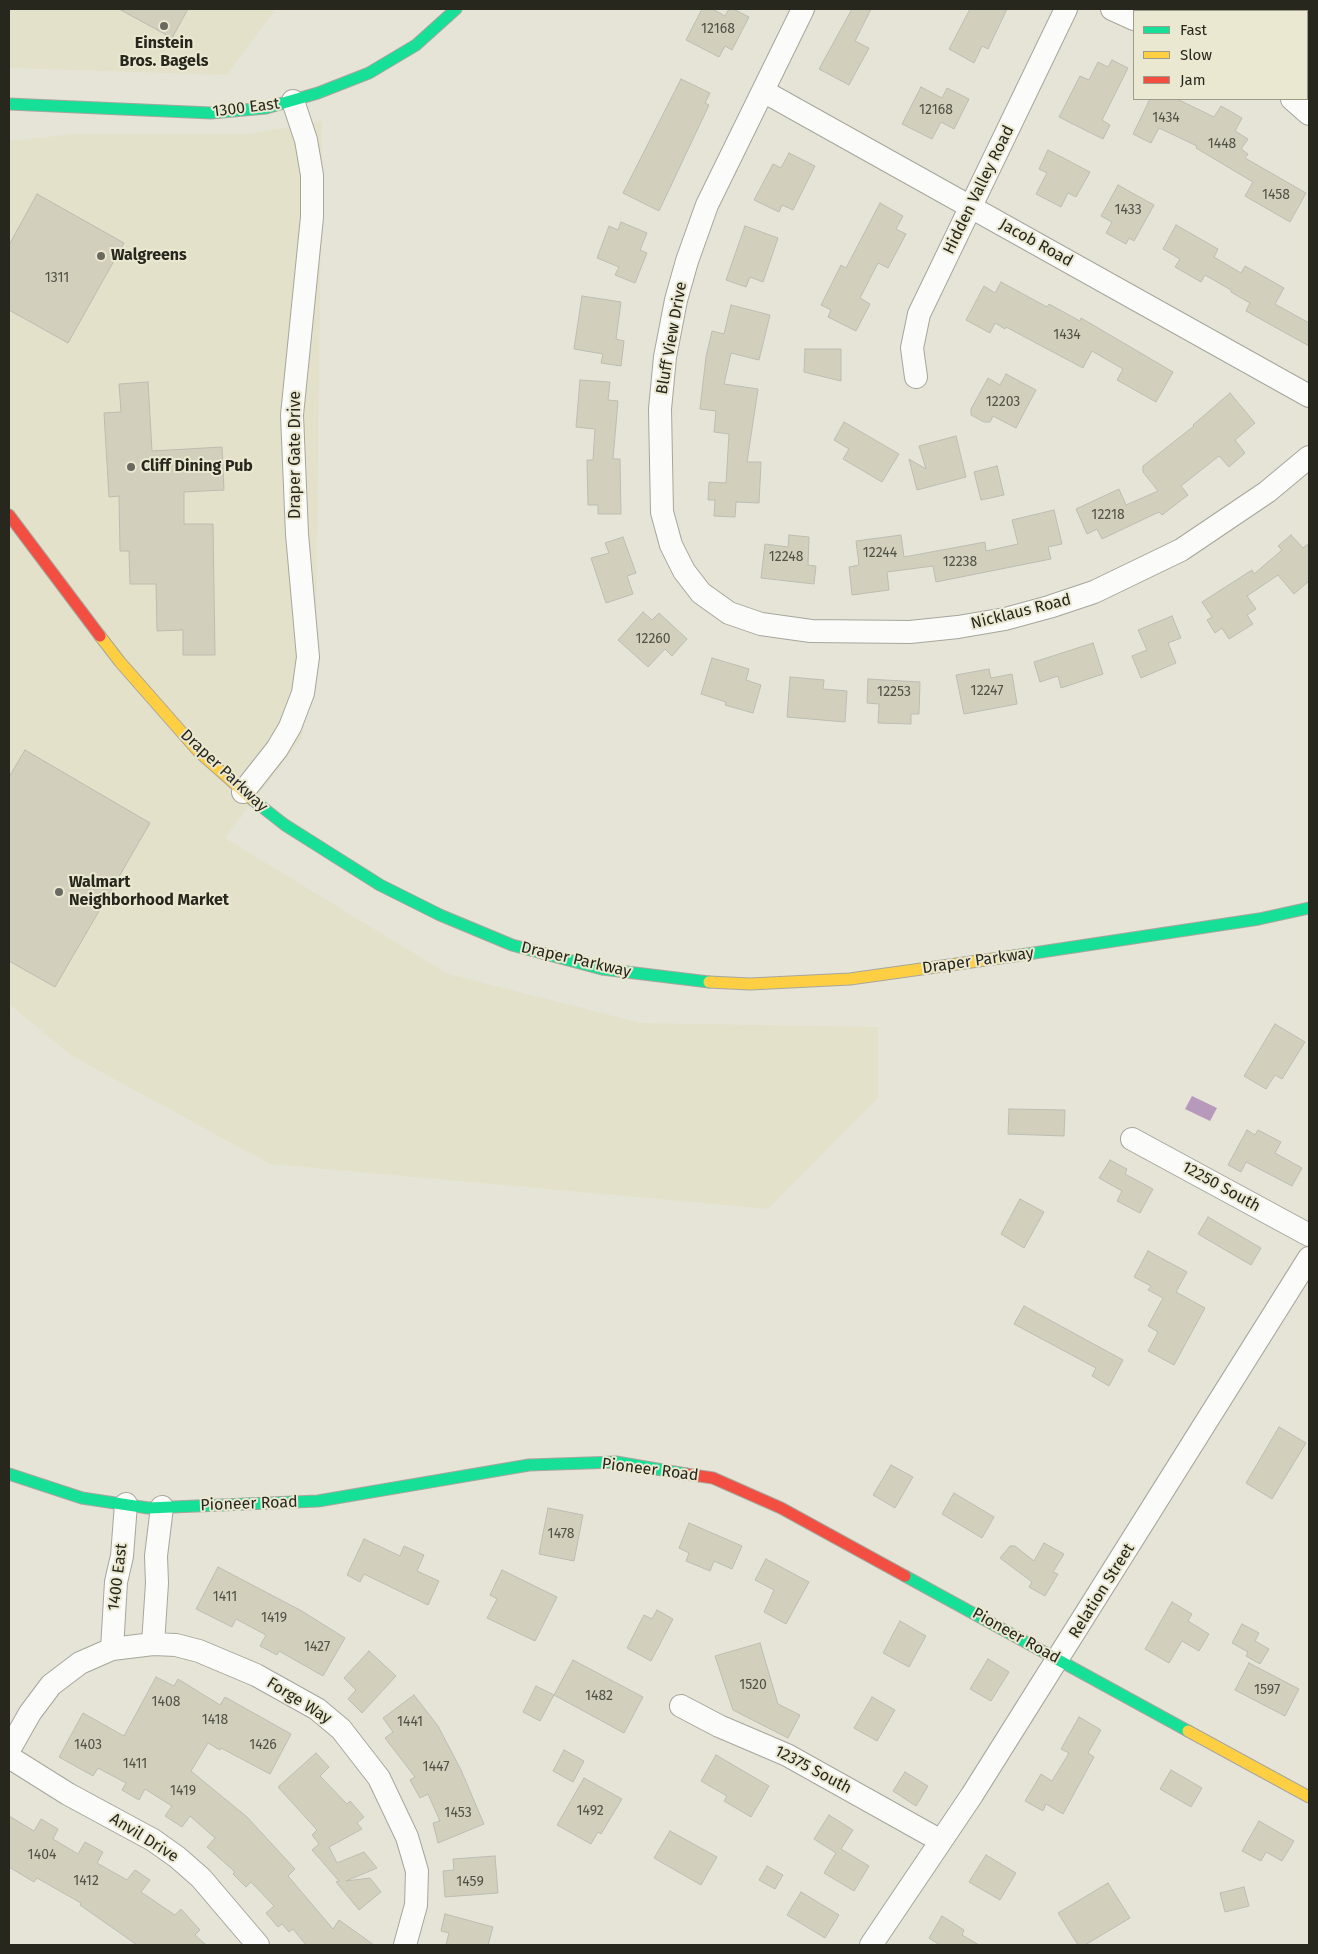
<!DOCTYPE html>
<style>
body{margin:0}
#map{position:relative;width:1318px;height:1954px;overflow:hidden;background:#e5e4d7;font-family:"Fira Sans",sans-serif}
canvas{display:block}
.frame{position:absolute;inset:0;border:10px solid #28271e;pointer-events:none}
.legend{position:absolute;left:1133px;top:10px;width:175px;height:90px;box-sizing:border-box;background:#ebe8d1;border:1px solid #9d9b89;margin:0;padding:6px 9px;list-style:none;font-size:15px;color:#28271e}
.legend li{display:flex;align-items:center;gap:10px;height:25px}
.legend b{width:25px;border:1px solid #9d9b89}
</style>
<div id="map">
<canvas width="1318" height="1954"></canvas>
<div class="frame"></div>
<ul class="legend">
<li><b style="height:6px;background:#16e098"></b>Fast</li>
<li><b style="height:6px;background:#ffcf43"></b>Slow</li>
<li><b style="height:6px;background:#f24e42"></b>Jam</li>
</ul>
</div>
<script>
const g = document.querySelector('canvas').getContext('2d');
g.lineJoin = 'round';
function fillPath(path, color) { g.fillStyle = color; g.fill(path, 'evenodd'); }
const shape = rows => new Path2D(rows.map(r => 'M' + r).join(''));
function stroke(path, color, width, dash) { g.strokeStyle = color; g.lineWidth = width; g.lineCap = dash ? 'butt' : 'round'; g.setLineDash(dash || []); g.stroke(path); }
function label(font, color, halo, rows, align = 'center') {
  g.font = font + ' "Fira Sans",sans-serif'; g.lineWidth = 4; g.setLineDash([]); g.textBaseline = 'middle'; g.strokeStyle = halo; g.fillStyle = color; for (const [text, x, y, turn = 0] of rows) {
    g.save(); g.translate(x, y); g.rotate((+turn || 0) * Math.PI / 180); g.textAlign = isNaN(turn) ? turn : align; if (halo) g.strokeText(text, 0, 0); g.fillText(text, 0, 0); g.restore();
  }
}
fillPath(shape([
 [9,9,270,9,274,11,227,75,9,68],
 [322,121,316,644,302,738,225,838,448,974,641,1023,878,1027,878,1098,768,1209,270,1164,72,1056,9,1004,9,141,74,134,247,134]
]), '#e4e1ca');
fillPath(shape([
 [1192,1096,1217,1108,1210,1121,1185,1109]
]), '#b799bc');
const building = shape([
 [119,9,188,9,172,38,119,9],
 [702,9,712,9,725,16,729,9,733,9,749,17,732,50,725,46,719,57,686,40,702,9],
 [852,9,871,9,855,41,869,48,849,85,819,69,852,9],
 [970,9,1007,9,988,49,982,46,974,63,949,49,970,9],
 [1112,60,1128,68,1102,120,1110,125,1103,139,1059,117,1080,76,1089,80,1098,62,1108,67,1112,60],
 [681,79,710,93,705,103,709,105,659,211,623,193,681,79],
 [921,87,942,98,947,88,969,99,954,129,941,122,932,139,902,124,921,87],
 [1150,99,1177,99,1214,117,1221,106,1242,118,1235,131,1248,139,1241,149,1248,154,1245,158,1306,193,1290,222,1245,196,1253,182,1196,148,1197,146,1159,128,1151,143,1133,134,1150,99],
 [1048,150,1090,172,1076,197,1068,193,1061,207,1036,194,1047,173,1039,169,1048,150],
 [789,153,815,166,793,210,782,205,779,212,754,200,773,164,781,168,789,153],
 [1118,185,1154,205,1134,241,1129,238,1126,244,1106,233,1112,222,1101,216,1118,185],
 [37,194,124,243,68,343,9,310,9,245,37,194],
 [880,203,903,216,896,229,906,234,888,268,878,263,860,298,870,304,856,331,828,317,831,310,821,305,841,265,846,268,880,203],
 [621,222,647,233,640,250,647,253,635,283,615,275,619,267,597,258,609,226,618,230,621,222],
 [1176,225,1218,249,1214,257,1241,273,1245,266,1284,288,1275,304,1309,323,1309,346,1246,311,1250,303,1231,292,1231,290,1205,275,1201,282,1175,267,1180,259,1163,249,1176,225],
 [745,226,778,238,763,282,750,277,746,287,726,280,745,226],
 [1001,282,1047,307,1049,304,1080,321,1081,318,1173,372,1156,402,1117,380,1123,369,1092,351,1083,368,1006,327,1005,329,995,323,990,333,966,320,984,286,995,293,1001,282],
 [582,296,621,302,616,339,624,341,621,366,601,363,603,354,574,349,582,296],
 [731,305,770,315,759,360,731,353,724,384,758,389,747,462,761,462,759,503,736,502,735,517,714,516,715,500,708,500,709,482,726,483,729,434,714,432,716,411,700,409,706,357,712,331,724,334,731,305],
 [805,349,841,349,841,381,804,372,805,349],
 [1006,374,1036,390,1016,428,993,416,990,422,984,422,971,415,971,409,988,378,1000,385,1006,374],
 [580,380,610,382,608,400,618,401,613,459,620,459,621,514,598,514,598,505,588,505,587,460,593,460,595,429,576,427,580,380],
 [148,382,152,451,222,447,224,490,184,492,184,524,213,524,215,655,183,655,183,630,157,631,156,584,130,584,129,551,120,551,119,496,109,497,104,413,121,412,119,384,148,382],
 [1230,393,1255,423,1235,440,1245,453,1229,467,1219,456,1181,486,1188,495,1162,515,1159,512,1102,539,1097,529,1087,534,1076,509,1119,489,1126,505,1158,491,1143,472,1143,466,1194,426,1193,425,1230,393],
 [844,422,899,454,882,482,843,459,849,449,834,440,844,422],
 [956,436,966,477,917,490,909,459,926,469,919,446,956,436],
 [997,466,1004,495,981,500,974,472,997,466],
 [1054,510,1062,544,1048,547,1051,559,936,582,933,566,887,572,889,590,852,595,849,567,859,565,856,541,901,535,904,557,985,542,986,551,1018,544,1012,520,1054,510],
 [789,535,809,537,808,565,816,566,814,584,761,578,765,544,788,547,789,535],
 [1291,535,1303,548,1309,543,1309,581,1294,594,1278,575,1247,596,1256,609,1247,615,1253,624,1229,639,1222,628,1215,633,1207,620,1212,617,1202,602,1252,570,1254,574,1282,550,1278,546,1291,535],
 [623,537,636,573,627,576,633,594,606,603,591,558,609,553,605,543,623,537],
 [643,612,652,620,659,613,687,639,672,656,665,649,648,667,618,640,643,612],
 [1172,616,1181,638,1168,643,1176,663,1141,678,1132,656,1147,650,1138,630,1172,616],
 [1093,643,1103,674,1061,688,1058,676,1040,682,1034,662,1093,643],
 [712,658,749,669,746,680,761,685,753,713,725,705,726,702,701,694,712,658],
 [989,669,991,678,1012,674,1017,704,964,714,956,675,989,669],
 [790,677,824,680,823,689,847,691,845,722,787,717,790,677],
 [868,679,920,682,919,714,911,714,911,724,878,723,879,704,867,703,868,679],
 [25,750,150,823,55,987,9,961,9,777,25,750],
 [1275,1024,1305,1042,1282,1079,1275,1075,1266,1089,1244,1076,1275,1024],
 [1009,1109,1065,1110,1064,1136,1008,1134,1009,1109],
 [1247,1130,1255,1135,1258,1130,1281,1142,1275,1153,1302,1168,1292,1186,1246,1162,1241,1172,1228,1165,1247,1130],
 [1110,1160,1127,1169,1125,1174,1153,1189,1140,1213,1117,1201,1122,1191,1099,1178,1110,1160],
 [1020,1199,1044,1212,1024,1248,1001,1234,1020,1199],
 [1208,1217,1261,1248,1251,1265,1198,1234,1208,1217],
 [1148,1251,1187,1272,1176,1292,1205,1308,1174,1365,1148,1351,1158,1332,1148,1326,1163,1298,1148,1290,1151,1286,1134,1277,1148,1251],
 [1024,1306,1123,1360,1109,1386,1092,1376,1096,1368,1014,1324,1024,1306],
 [1279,1427,1306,1443,1272,1499,1246,1483,1279,1427],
 [891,1465,913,1477,895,1508,873,1495,891,1465],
 [954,1493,994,1517,982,1538,942,1514,954,1493],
 [548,1508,583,1515,574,1561,539,1554,548,1508],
 [689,1523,742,1546,732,1569,714,1561,710,1571,686,1561,689,1553,679,1548,689,1523],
 [364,1539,400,1556,404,1546,424,1555,417,1571,439,1581,428,1605,364,1574,360,1582,347,1575,364,1539],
 [1044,1543,1064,1554,1053,1572,1058,1574,1045,1596,1029,1587,1032,1582,1000,1558,1010,1546,1015,1546,1034,1561,1044,1543],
 [766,1559,809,1582,786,1624,764,1612,774,1590,755,1580,766,1559],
 [218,1567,300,1610,345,1638,323,1676,279,1651,277,1655,260,1646,266,1635,236,1619,232,1627,196,1609,218,1567],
 [502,1570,557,1597,535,1641,487,1618,497,1599,490,1595,502,1570],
 [1172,1602,1192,1614,1188,1621,1209,1634,1199,1651,1182,1641,1169,1663,1145,1649,1172,1602],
 [657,1610,673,1619,651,1661,627,1648,644,1615,652,1619,657,1610],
 [900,1621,926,1636,909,1667,883,1653,900,1621],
 [1242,1624,1259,1633,1255,1641,1269,1649,1260,1664,1246,1656,1248,1652,1232,1643,1242,1624],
 [760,1643,778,1704,800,1715,788,1738,733,1710,715,1656,760,1643],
 [369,1651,396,1676,362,1713,348,1699,356,1690,344,1678,369,1651],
 [988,1659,1009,1672,991,1701,970,1689,988,1659],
 [573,1660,643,1697,624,1733,554,1695,573,1660],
 [1249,1663,1299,1689,1285,1716,1235,1690,1249,1663],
 [156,1677,174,1686,178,1679,220,1705,225,1697,291,1734,270,1774,221,1748,220,1750,208,1743,191,1771,247,1817,295,1869,288,1876,333,1929,339,1920,374,1945,306,1945,293,1929,289,1932,282,1924,278,1927,266,1913,274,1906,251,1882,246,1887,233,1874,235,1872,207,1847,215,1838,190,1816,182,1827,165,1816,172,1806,145,1789,139,1800,122,1790,126,1783,98,1768,93,1776,59,1757,83,1713,124,1736,156,1677],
 [536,1686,554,1695,540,1721,523,1712,536,1686],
 [414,1695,438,1726,461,1770,484,1824,438,1843,433,1823,440,1821,428,1794,420,1798,410,1780,415,1777,385,1738,393,1732,383,1718,414,1695],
 [872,1697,895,1710,877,1741,854,1728,872,1697],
 [1079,1717,1101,1730,1088,1753,1094,1757,1063,1814,1046,1804,1043,1811,1025,1801,1041,1774,1052,1781,1069,1753,1061,1749,1079,1717],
 [564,1750,584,1761,573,1782,553,1771,564,1750],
 [316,1753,329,1767,320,1776,347,1804,350,1801,364,1817,357,1823,362,1829,329,1847,337,1863,364,1852,377,1868,346,1881,370,1878,381,1892,359,1910,336,1882,339,1881,312,1850,319,1844,312,1835,317,1830,278,1787,316,1753],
 [716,1755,769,1786,751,1817,724,1801,727,1796,701,1781,716,1755],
 [1171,1770,1202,1788,1191,1807,1160,1789,1171,1770],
 [905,1772,928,1786,916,1806,893,1791,905,1772],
 [584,1778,622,1799,601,1834,598,1832,591,1844,557,1825,584,1778],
 [829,1815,853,1830,841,1849,869,1866,854,1891,824,1873,836,1853,814,1839,829,1815],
 [9,1816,34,1831,41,1819,58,1829,53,1839,78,1854,85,1842,103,1852,97,1863,127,1880,135,1870,150,1880,141,1892,175,1915,181,1909,200,1930,195,1935,206,1945,137,1945,80,1905,81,1903,37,1878,34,1882,9,1867,9,1816],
 [1259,1821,1294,1841,1282,1861,1266,1852,1261,1861,1242,1851,1259,1821],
 [670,1831,717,1857,701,1885,654,1858,670,1831],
 [986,1855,1016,1873,1000,1900,969,1882,986,1855],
 [495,1856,498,1893,445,1897,443,1871,454,1870,453,1859,495,1856],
 [767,1866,783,1875,775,1889,759,1880,767,1866],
 [1108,1883,1130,1918,1085,1945,1078,1945,1058,1913,1108,1883],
 [1244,1887,1249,1906,1225,1912,1220,1893,1244,1887],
 [801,1892,839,1915,825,1938,787,1915,801,1892],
 [445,1914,493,1927,488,1945,446,1945,449,1933,441,1931,445,1914],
 [942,1916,964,1930,962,1935,979,1945,940,1945,929,1938,942,1916]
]);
fillPath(building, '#d2d0bc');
stroke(building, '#bdbcb2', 1);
const street = shape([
 [803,9,707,205,687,261,676,300,665,357,660,409,662,512,671,545,684,571,701,593,729,613,761,624,811,631,910,632,958,627,1005,619,1049,607,1094,592,1181,550,1267,492,1309,457],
 [1112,9,1134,19],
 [763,91,1309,396],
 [1292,99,1309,114],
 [916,377,912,348,919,314,1066,9],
 [243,792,277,749,290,727,303,693,308,657,297,534,292,415,312,217,312,175,306,140,293,101],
 [1132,1139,1309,1235],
 [153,1644,157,1583,156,1556,162,1507],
 [112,1649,116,1582,122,1556,126,1504],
 [681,1706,719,1726,787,1755,941,1841],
 [9,1750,30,1713,51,1685,80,1663,112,1649,153,1644,176,1645,199,1651,256,1675,317,1709,341,1729,379,1778,407,1837,417,1871,416,1905,405,1945],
 [9,1757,68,1794,153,1840,177,1857,201,1878,258,1945],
 [871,1945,972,1795,1309,1258]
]);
const fast = shape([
 [9,104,211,113,266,108,318,93,369,73,416,45,456,9],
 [253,800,285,825,380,885,440,915,512,945,602,969,709,982],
 [1014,956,1259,919,1309,908],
 [9,1474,82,1498,148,1508,318,1501,529,1465,616,1462,686,1474],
 [905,1576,1188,1731]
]);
const slow = shape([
 [100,636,120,662,199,752,253,800],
 [709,982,750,984,850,979,1014,956],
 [1188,1731,1309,1797]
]);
const jam = shape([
 [9,515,100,636],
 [686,1474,713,1478,781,1508,905,1576]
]);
stroke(street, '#a7a69d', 24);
stroke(fast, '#a7a69d', 13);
stroke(slow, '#a7a69d', 13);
stroke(jam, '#a7a69d', 13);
stroke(street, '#fbfbf9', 22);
stroke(fast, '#16e098', 11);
stroke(slow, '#ffcf43', 11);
stroke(jam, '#f24e42', 11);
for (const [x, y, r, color] of [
 [164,26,5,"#6a695f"],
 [101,256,5,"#6a695f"],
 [131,467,5,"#6a695f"],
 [59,892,5,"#6a695f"]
]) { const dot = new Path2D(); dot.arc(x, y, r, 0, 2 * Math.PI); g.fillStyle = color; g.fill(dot); stroke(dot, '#ebe8d1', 2); }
label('14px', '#525146', null, [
 ["12168",718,29],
 ["12168",936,110],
 ["1434",1166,118],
 ["1448",1222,144],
 ["1458",1276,195],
 ["1433",1128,210],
 ["1311",57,278],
 ["1434",1067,335],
 ["12203",1003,402],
 ["12218",1108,515],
 ["12244",880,553],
 ["12248",786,557],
 ["12238",960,562],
 ["12260",653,639],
 ["12247",987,691],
 ["12253",894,692],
 ["1478",561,1534],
 ["1411",225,1597],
 ["1419",274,1618],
 ["1427",317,1647],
 ["1520",753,1685],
 ["1597",1267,1690],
 ["1482",599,1696],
 ["1408",166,1702],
 ["1418",215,1720],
 ["1441",410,1722],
 ["1403",88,1745],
 ["1426",263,1745],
 ["1411",135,1764],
 ["1447",436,1767],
 ["1419",183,1791],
 ["1492",590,1811],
 ["1453",458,1813],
 ["1404",42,1855],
 ["1412",86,1881],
 ["1459",470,1882]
]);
label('bold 16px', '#28271e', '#ebe8d1', [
 ["Einstein",164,44,"center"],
 ["Bros. Bagels",164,62,"center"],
 ["Walgreens",111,256],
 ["Cliff Dining Pub",141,467],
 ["Walmart",69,883],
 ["Neighborhood Market",69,901]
], 'left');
label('16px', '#28271e', '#ebe8d1', [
 ["1300 East",246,108,-7],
 ["Hidden Valley Road",979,190,-64],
 ["Jacob Road",1036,243,29],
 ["Bluff View Drive",672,338,-80],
 ["Draper Gate Drive",296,455,-90],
 ["Nicklaus Road",1021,612,-14],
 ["Draper Parkway",224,771,43],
 ["Draper Parkway",576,960,13],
 ["Draper Parkway",978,961,-8],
 ["12250 South",1221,1187,29],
 ["Pioneer Road",650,1470,7],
 ["Pioneer Road",249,1504,-2],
 ["1400 East",118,1577,-83],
 ["Relation Street",1102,1591,-58],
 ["Pioneer Road",1016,1636,29],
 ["Forge Way",299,1701,32],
 ["12375 South",813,1770,28],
 ["Anvil Drive",144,1838,32]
]);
</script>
